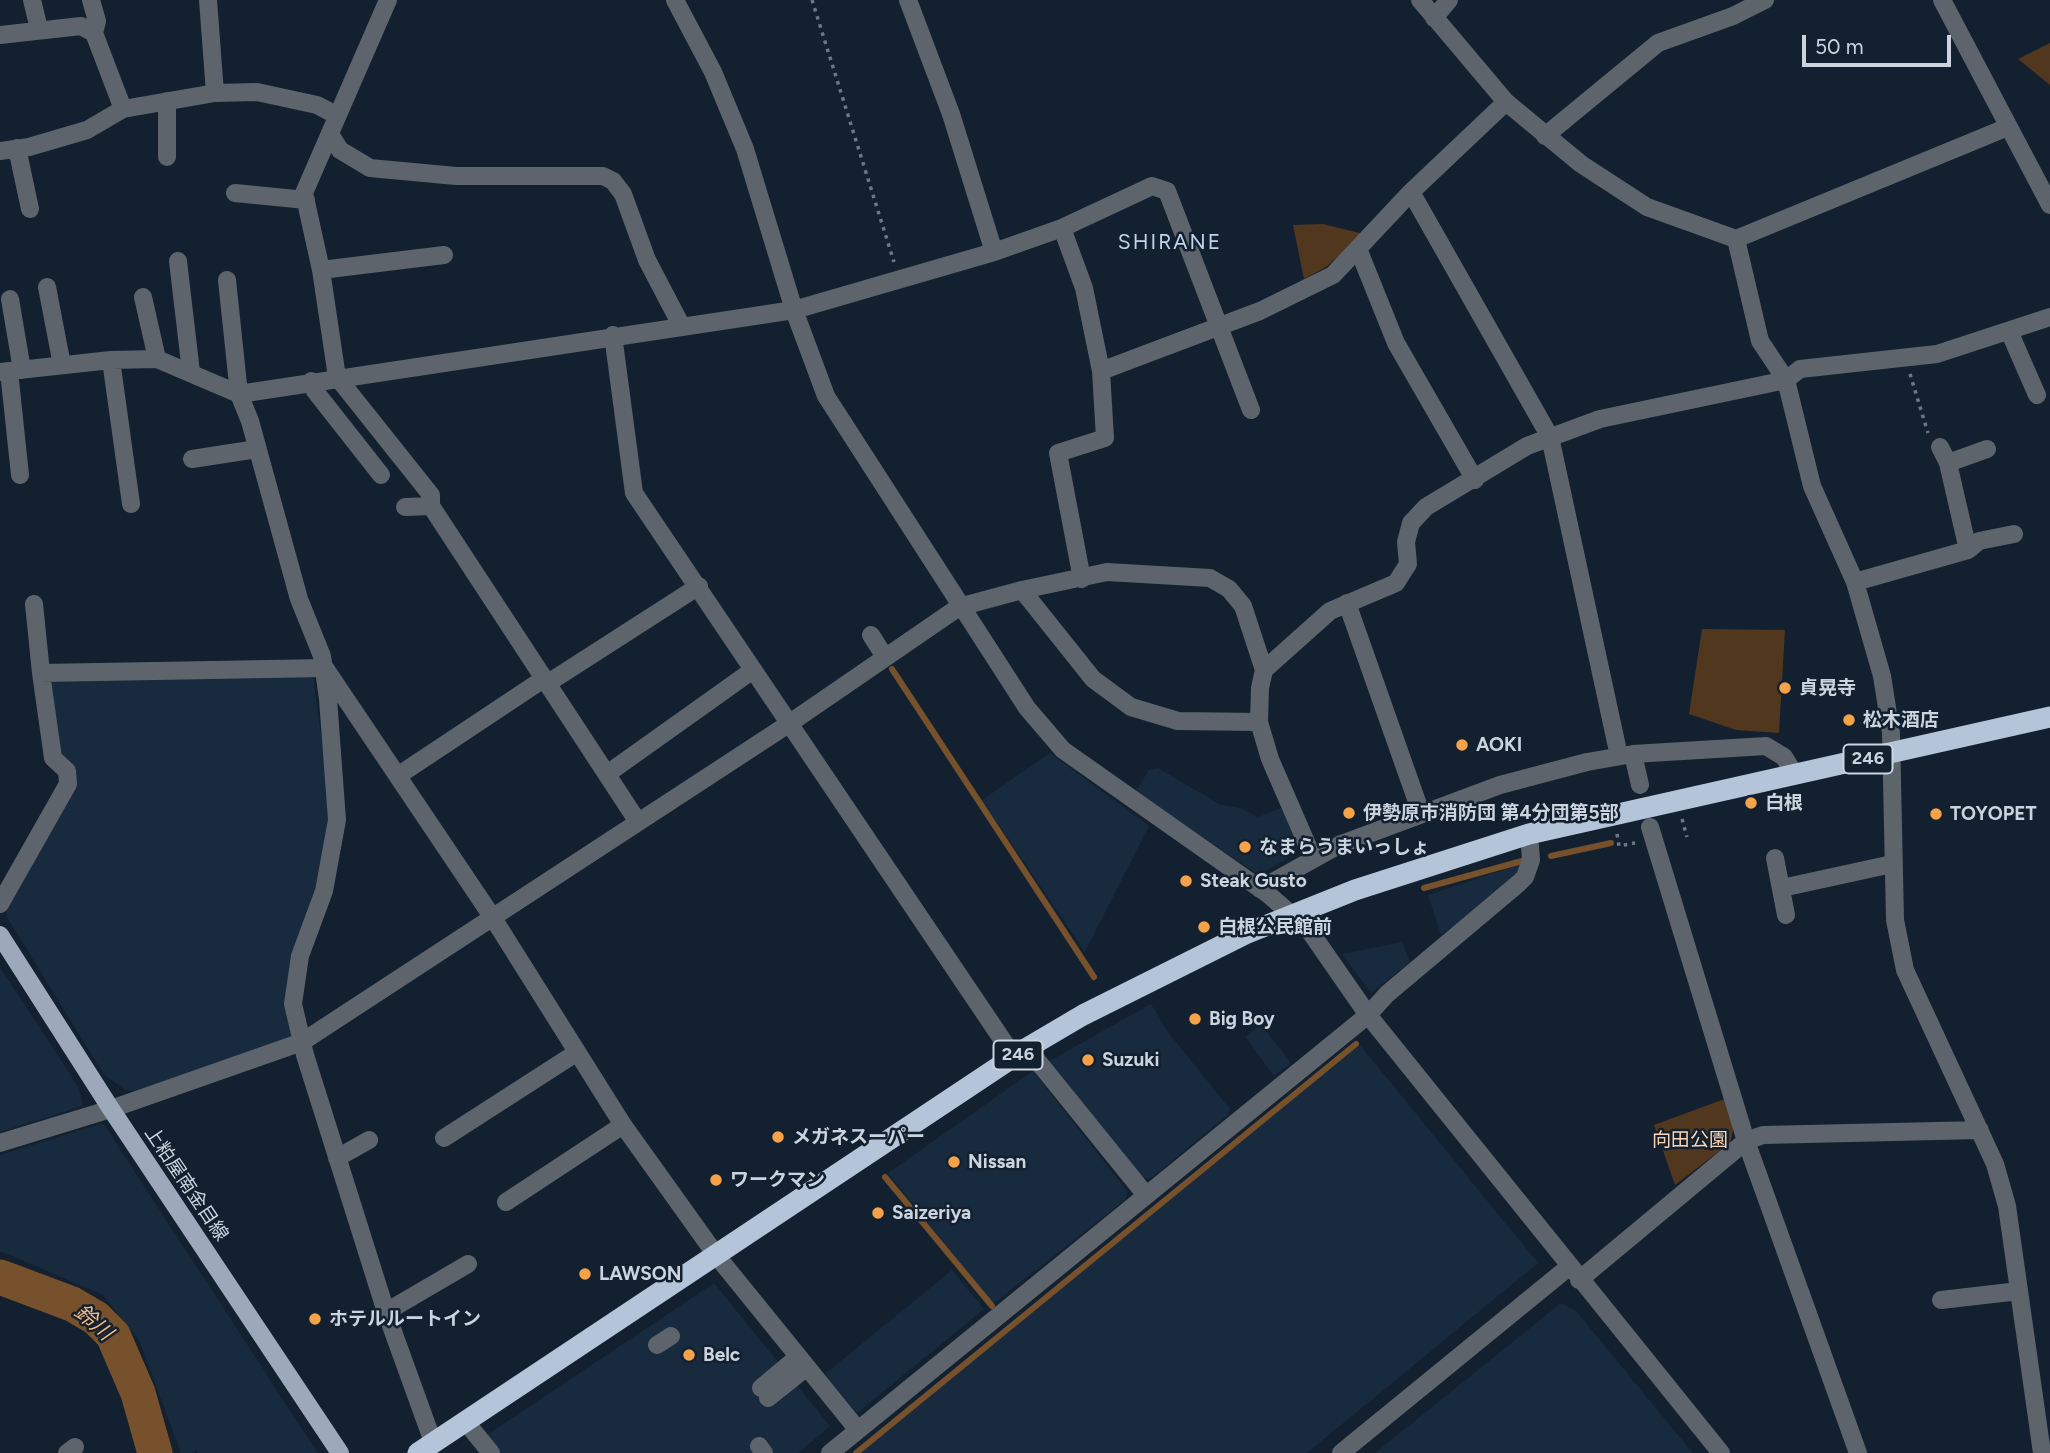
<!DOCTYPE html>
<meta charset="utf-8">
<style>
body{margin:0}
#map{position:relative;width:2050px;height:1453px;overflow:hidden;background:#13202f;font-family:Figtree,sans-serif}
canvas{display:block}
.scale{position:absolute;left:1802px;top:35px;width:149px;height:32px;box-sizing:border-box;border:4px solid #cbd4de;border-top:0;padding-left:9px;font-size:21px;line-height:24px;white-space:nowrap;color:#cbd4de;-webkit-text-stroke:5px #13202f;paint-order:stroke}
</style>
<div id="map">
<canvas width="2050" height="1453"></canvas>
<div class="scale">50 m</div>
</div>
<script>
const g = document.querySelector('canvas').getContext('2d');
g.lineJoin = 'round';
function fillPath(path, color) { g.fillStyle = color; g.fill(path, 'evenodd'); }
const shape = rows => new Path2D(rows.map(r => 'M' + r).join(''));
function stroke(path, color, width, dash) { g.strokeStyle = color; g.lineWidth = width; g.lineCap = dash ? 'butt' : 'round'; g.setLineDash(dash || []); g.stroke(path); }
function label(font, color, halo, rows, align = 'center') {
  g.font = font + ' Figtree,"Noto Sans JP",sans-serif'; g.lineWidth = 5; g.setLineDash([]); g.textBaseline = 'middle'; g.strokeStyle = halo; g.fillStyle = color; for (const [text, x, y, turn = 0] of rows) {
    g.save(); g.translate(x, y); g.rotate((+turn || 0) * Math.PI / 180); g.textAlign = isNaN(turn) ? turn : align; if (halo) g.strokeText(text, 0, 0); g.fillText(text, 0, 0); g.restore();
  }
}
fillPath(shape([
 [49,677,313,677,327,778,328,841,324,862,291,958,285,1003,293,1033,290,1039,134,1091,124,1089,104,1075,7,917,4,905,75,778,74,766,59,757],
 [1050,753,1149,826,1085,952,982,800],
 [1158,768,1221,805,1240,808,1258,817,1283,807,1298,844,1295,854,1259,875,1135,792,1149,770],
 [1521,864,1522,870,1510,884,1441,935,1428,895],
 [1402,942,1410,962,1371,993,1342,954],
 [0,967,79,1088,83,1106,0,1132],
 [1151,1004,1168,1032,1230,1109,1229,1114,1150,1179,1139,1176,1046,1063],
 [1261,1024,1291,1063,1274,1076,1245,1037],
 [1360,1045,1538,1263,1307,1453,854,1453],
 [1033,1071,1127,1191,1126,1199,993,1304,888,1173],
 [103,1123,280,1395,318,1453,197,1453,197,1449,192,1453,181,1453,139,1340,103,1295,0,1251,0,1155],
 [952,1270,984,1309,857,1413,825,1374],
 [714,1283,830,1426,798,1453,499,1453,485,1436],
 [1561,1303,1575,1310,1693,1453,1375,1453]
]), '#182a3e');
fillPath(shape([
 [2050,43,2050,85,2018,59],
 [1323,224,1364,234,1326,267,1304,279,1293,225],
 [1702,629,1785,630,1779,733,1736,730,1689,714],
 [1727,1098,1734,1126,1730,1143,1675,1185,1654,1125]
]), '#51371d');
stroke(shape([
 [892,669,1094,977],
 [1551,856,1611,843],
 [1424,888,1522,861],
 [885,1177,992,1306],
 [856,1453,1356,1044]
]), '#77512b', 6);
stroke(shape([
 [0,1277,72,1304,96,1318,113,1335,138,1393,155,1453]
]), '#77512b', 35);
stroke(shape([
 [812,0,894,262],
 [1910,374,1928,433],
 [1682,819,1687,837],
 [1617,834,1619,846,1635,843]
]), '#6d7885', 3.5, [3.5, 5]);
stroke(shape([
 [32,0,39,29],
 [91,0,97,21,94,33],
 [208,0,215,93],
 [388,0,304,193,321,270,337,377,431,495,431,506,638,822],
 [675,0,713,72,745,149,794,310,826,396,1027,708,1063,750,1269,895,1309,930,1368,1015,1721,1453],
 [908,0,951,114,994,252],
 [1420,0,1506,102,1581,164,1647,207,1736,239,1760,341,1786,380,1812,486,1855,582,1882,676,1891,733,1895,920,1905,970,1995,1164,2007,1206,2042,1453],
 [1942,0,2050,205],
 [1434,18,1449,0],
 [0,35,81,26,94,33,123,109],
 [167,101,167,157],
 [330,134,340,150,370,168,456,176,603,176,613,181,623,194,647,260,681,325],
 [1545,136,1658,43,1733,16,1765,0],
 [17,148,30,209],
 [0,151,29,147,87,130,123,109,215,93,257,92,317,105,336,115],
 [1411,192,1550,437,1619,756],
 [235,193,306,200],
 [1062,228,1084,288,1101,371,1105,438,1058,453,1082,579],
 [1736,239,2008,127],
 [1359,251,1396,343,1475,480],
 [178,261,191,372],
 [321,270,444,255],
 [227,280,239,394,250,421,299,599,322,656,328,699,337,820,324,891,300,956,293,1004,305,1055,386,1312,433,1442],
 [47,287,62,365],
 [143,297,157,359],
 [10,299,22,370],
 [2009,331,2037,395],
 [613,335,634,493,1014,1057],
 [111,360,131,504],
 [9,371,20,475],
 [1101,371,1260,311,1333,275,1411,192,1506,102],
 [0,372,111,360,157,359,239,394,794,310,994,252,1062,228,1152,186,1167,191,1251,410],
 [311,381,315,391,381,475],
 [1940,447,1948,463,1968,550],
 [192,459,257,449],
 [1948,463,1987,449],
 [405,507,431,506],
 [1855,582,1968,550,1979,541,2014,534],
 [1022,590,1093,679,1131,707,1178,721,1259,722],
 [1347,603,1421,813],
 [34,604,41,673],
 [871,635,885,657],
 [1264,670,1330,611,1396,583,1408,564,1406,542,1411,523,1426,507,1527,446,1600,419,1786,380,1800,369,1937,354,2050,317],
 [548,683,699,586],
 [1633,754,1640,785],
 [607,774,753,670],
 [399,775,545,678],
 [1650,827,1746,1141,1858,1453],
 [1775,858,1786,915],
 [1782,888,1892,864],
 [1260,889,1339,845,1500,785,1587,762,1633,754,1766,746,1784,757,1795,775],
 [0,904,68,784,67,771,53,758,41,673,325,668,493,918,623,1125,716,1255,858,1430],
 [1027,1048,1145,1194],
 [444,1138,576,1053],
 [0,1143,111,1109,302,1042,790,723,959,607,1022,590,1107,572,1210,578,1229,589,1243,606,1264,670,1260,688,1259,722,1270,759,1313,858],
 [337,1158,369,1140],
 [506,1202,623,1125],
 [1579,1280,1746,1141,1763,1135,1980,1130],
 [1941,1300,2019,1291],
 [386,1312,468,1264],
 [657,1345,671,1336],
 [761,1388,798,1357],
 [768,1398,807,1367],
 [465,1421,491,1453],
 [759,1446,764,1453],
 [67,1453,75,1447],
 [830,1453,1368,1015,1387,994,1519,883,1525,877,1531,860,1529,834],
 [1341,1453,1570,1266]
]), '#5d646c', 18);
stroke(shape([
 [0,935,111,1109,340,1453]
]), '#9ba9ba', 18);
stroke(shape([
 [418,1453,1027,1048,1083,1015,1245,934,1355,890,1529,834,2050,717]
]), '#b4c5d9', 21);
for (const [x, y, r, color] of [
 [1785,688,7,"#f6a248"],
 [1849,720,7,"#f6a248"],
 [1462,745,7,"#f6a248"],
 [1751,803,7,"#f6a248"],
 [1349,813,7,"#f6a248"],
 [1936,814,7,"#f6a248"],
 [1245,847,7,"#f6a248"],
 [1186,881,7,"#f6a248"],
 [1204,927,7,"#f6a248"],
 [1195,1019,7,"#f6a248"],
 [1088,1060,7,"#f6a248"],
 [778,1137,7,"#f6a248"],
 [954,1162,7,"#f6a248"],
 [716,1180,7,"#f6a248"],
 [878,1213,7,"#f6a248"],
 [585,1274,7,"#f6a248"],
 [315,1319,7,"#f6a248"],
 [689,1355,7,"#f6a248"]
]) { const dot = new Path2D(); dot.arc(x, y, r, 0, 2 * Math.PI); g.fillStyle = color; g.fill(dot); stroke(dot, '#13202f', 2.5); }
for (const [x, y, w] of [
 [1868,759,49],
 [1018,1055,49]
]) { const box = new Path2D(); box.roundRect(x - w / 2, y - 14.5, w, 29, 5); g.fillStyle = '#13202f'; g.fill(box); stroke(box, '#cbd4de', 2); }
label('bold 18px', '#cbd4de', null, [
 ["246",1868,759],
 ["246",1018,1055]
]);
label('bold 19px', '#cbd4de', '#13202f', [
 ["貞晃寺",1799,688],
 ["松木酒店",1863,720],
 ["AOKI",1476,745],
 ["白根",1765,803],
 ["伊勢原市消防団 第4分団第5部",1363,813],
 ["TOYOPET",1950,814],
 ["なまらうまいっしょ",1259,847],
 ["Steak Gusto",1200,881],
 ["白根公民館前",1218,927],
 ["Big Boy",1209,1019],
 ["Suzuki",1102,1060],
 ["メガネスーパー",792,1137],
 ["Nissan",968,1162],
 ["ワークマン",730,1180],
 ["Saizeriya",892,1213],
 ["LAWSON",599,1274],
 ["ホテルルートイン",329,1319],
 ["Belc",703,1355]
], 'left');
label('19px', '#fbd5b3', '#13202f', [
 ["向田公園",1690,1140]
]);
label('19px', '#cbd4de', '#13202f', [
 ["上粕屋南金目線",186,1184,56]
]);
g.letterSpacing = '2px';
label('21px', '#c2d4e9', '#13202f', [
 ["SHIRANE",1170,243]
]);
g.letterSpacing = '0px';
label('italic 21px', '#f6b97e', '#13202f', [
 ["鈴川",93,1323,41]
]);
</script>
